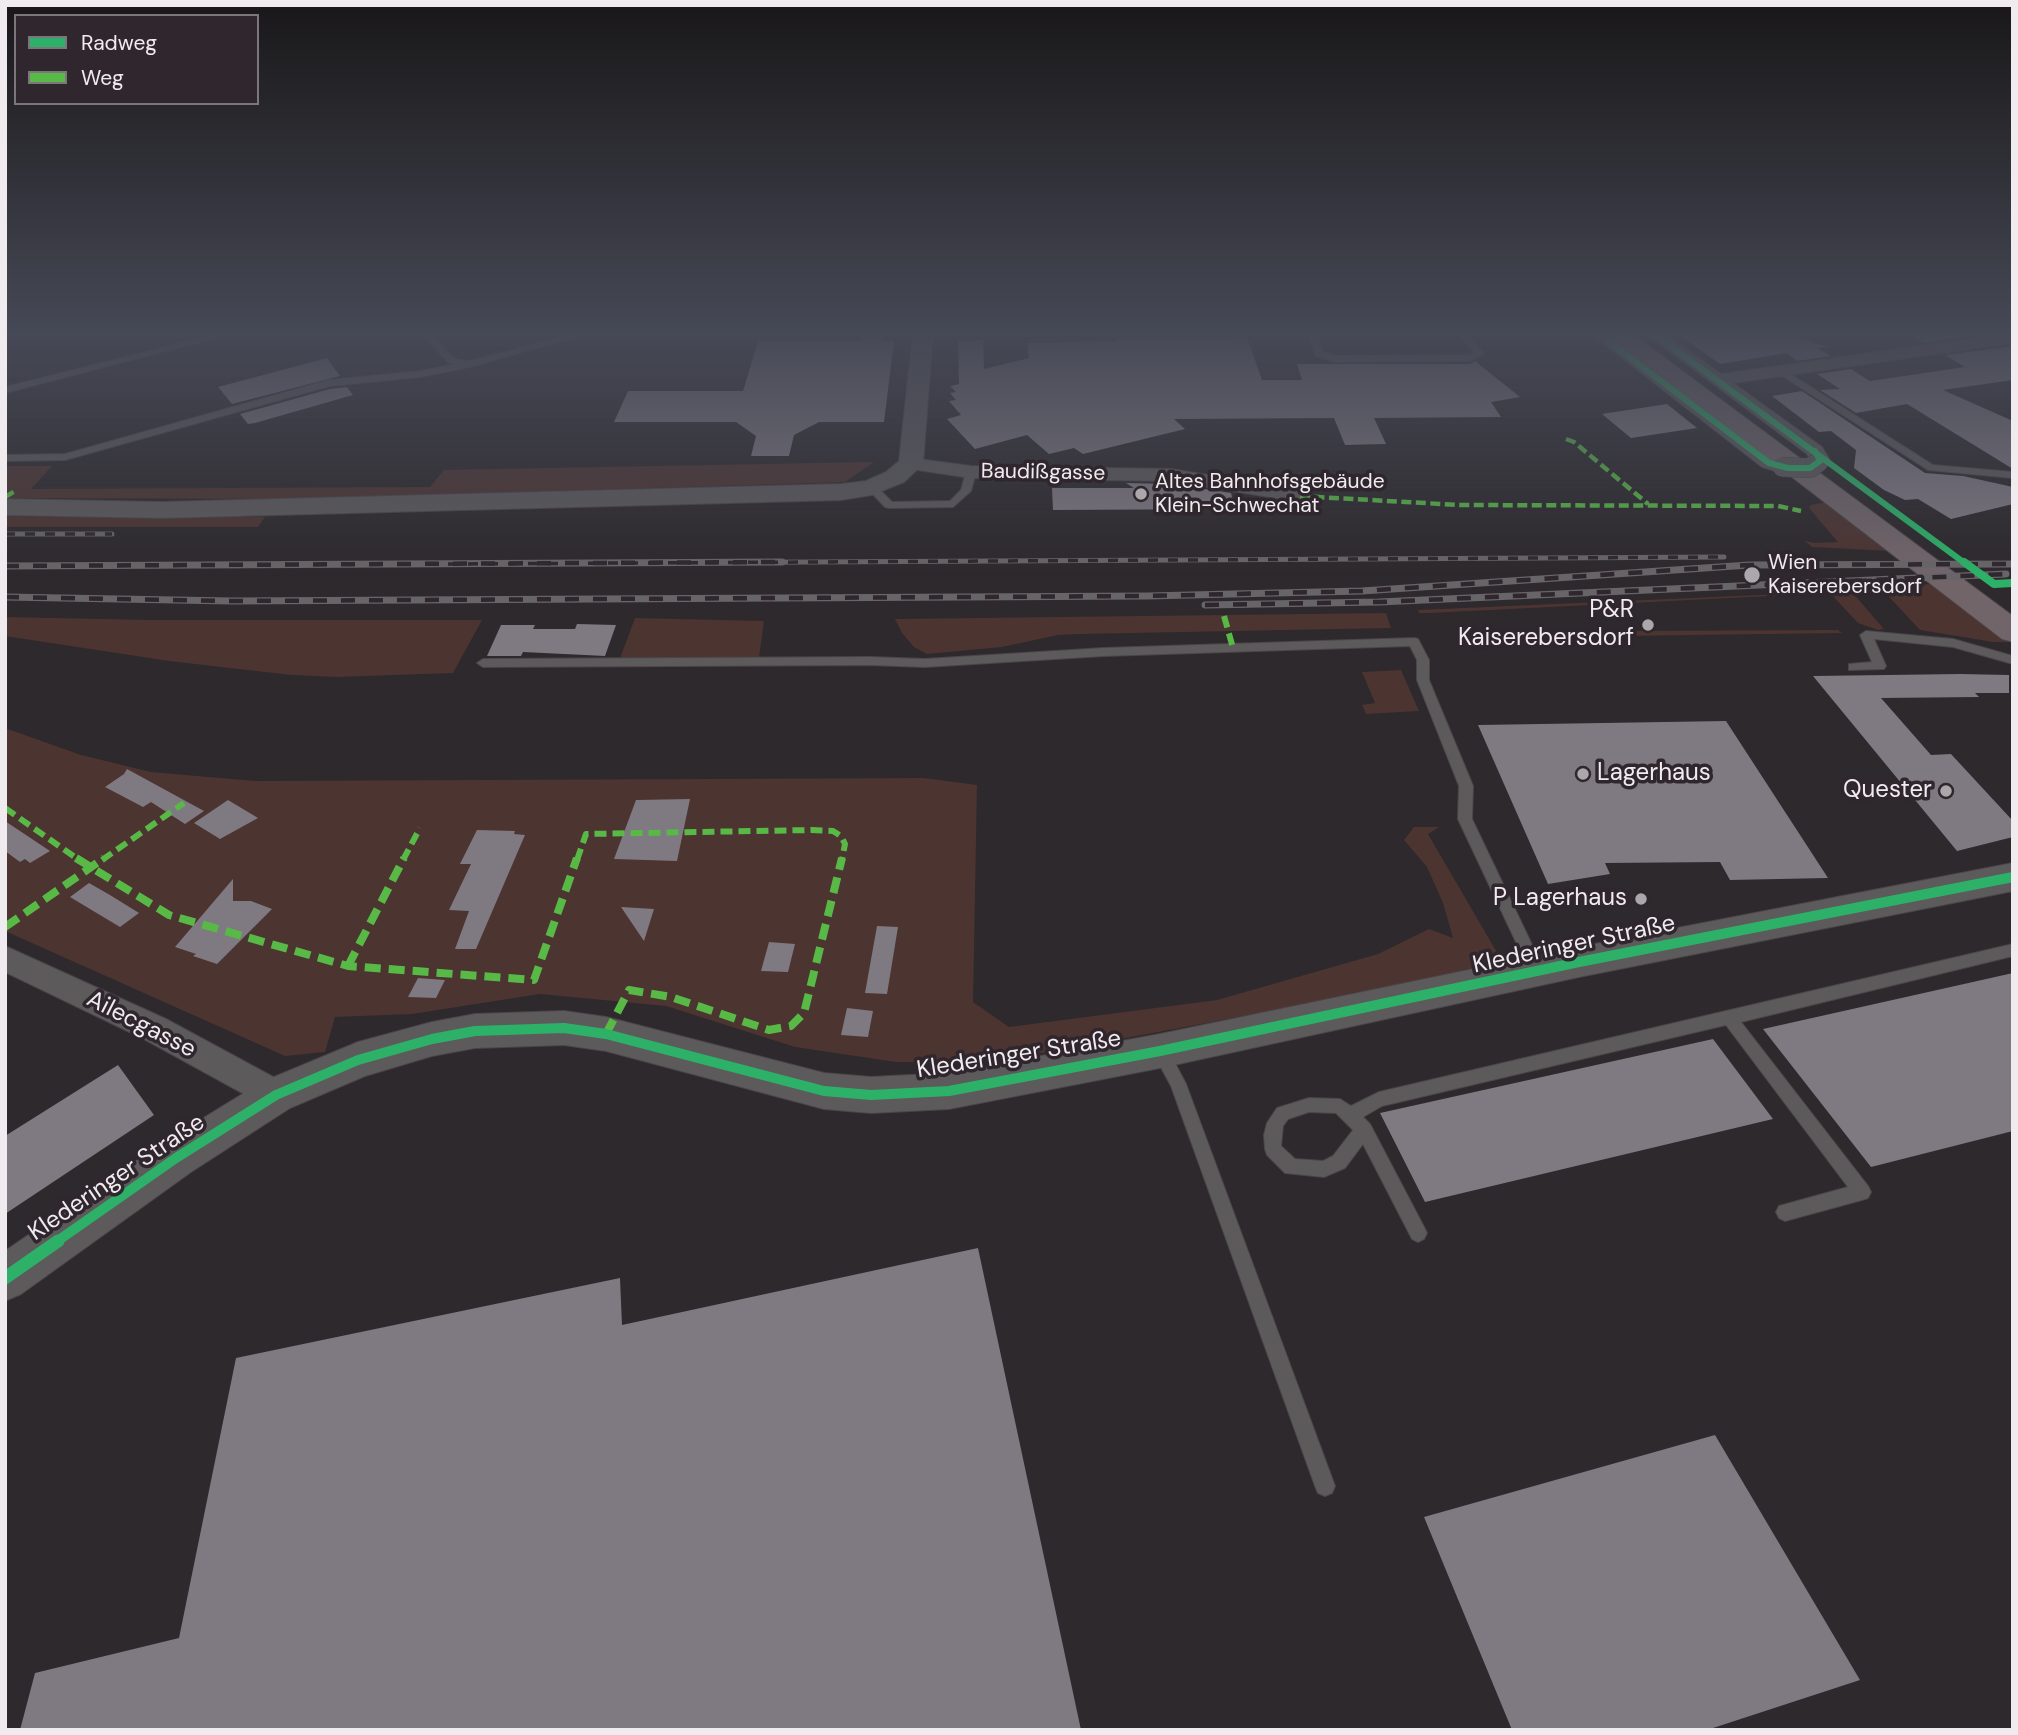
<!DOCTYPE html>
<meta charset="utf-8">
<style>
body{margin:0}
#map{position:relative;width:2018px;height:1735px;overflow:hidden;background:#2d292c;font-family:"DM Sans",sans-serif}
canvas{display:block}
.frame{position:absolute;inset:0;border:7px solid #f0ebef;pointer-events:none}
.legend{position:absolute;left:14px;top:14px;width:245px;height:91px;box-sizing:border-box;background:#2f272d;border:2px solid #7c757b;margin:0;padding:9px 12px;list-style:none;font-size:21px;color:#f0ebef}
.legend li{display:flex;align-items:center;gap:14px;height:35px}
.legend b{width:35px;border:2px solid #7c757b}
</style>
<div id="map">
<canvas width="2018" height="1735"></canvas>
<div class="frame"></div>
<ul class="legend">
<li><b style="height:9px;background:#2db169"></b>Radweg</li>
<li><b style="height:9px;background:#58b947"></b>Weg</li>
</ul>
</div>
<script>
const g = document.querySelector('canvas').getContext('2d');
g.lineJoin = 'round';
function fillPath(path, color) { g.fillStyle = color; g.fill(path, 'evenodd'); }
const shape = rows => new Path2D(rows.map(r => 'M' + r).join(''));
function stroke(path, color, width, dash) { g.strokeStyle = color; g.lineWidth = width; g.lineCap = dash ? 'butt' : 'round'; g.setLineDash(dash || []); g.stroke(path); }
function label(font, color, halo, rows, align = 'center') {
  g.font = font + ' "DM Sans",sans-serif'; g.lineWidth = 7; g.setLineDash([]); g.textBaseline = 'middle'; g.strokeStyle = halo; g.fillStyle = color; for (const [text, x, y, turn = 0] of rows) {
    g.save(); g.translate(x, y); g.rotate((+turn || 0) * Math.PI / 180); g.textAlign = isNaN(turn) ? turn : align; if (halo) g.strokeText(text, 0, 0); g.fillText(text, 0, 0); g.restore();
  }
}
fillPath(shape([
 [874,462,845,482,303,499,5,498,5,466,52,466,31,489,430,487,444,470],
 [1827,502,1891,551,1812,547,1805,541,1815,543,1838,542,1809,508,1811,505],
 [5,516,265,517,258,527,5,527],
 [1933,584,2009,642,1993,642,1920,630,1879,586],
 [1851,591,1884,629,1878,630,1858,623,1830,593,1430,613,1419,613,1418,610],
 [1386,613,1391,628,1080,634,1058,635,1002,647,927,654,914,647,902,633,895,619],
 [5,617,152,620,482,620,453,673,337,677,291,675,169,661,5,636],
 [635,618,764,621,759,658,619,661],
 [1838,630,1842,633,1620,636,1616,634,1617,631],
 [1401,670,1419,711,1366,714,1362,705,1375,703,1362,672],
 [5,728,81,755,151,772,255,781,924,778,977,785,973,1002,1009,1027,1217,1000,1378,954,1429,929,1453,938,1443,903,1427,867,1404,840,1414,827,1439,827,1428,834,1502,961,1383,990,1062,1050,976,1063,896,1062,795,1047,666,1006,540,994,412,1014,335,1017,325,1052,285,1056,5,931]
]), '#4c3431');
fillPath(shape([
 [1676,333,1784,333,1828,347,1818,348,1831,356,1797,361,1787,353,1720,364],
 [1908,333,1992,333,1924,343],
 [861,336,883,336,883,341,894,341,884,422,819,422,794,435,789,456,751,456,756,436,736,422,614,422,628,391,743,391,758,341,860,341],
 [1247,337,1262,380,1302,380,1297,364,1470,364,1475,361,1520,397,1491,402,1501,417,1374,418,1386,444,1345,445,1334,418,1174,419,1185,429,1083,454,1074,448,1049,454,1027,435,975,449,947,419,961,415,949,401,956,400,950,393,956,392,950,386,959,384,958,341,983,340,984,369,1029,358,1027,343,1118,341,1118,338],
 [2013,346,2013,380,1943,390,2013,421,2013,469,1907,404,1856,413,1820,390,1840,389,1817,374,1851,369,1870,381,1965,367,1945,355],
 [327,358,340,376,232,404,218,387],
 [347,387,353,395,255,423,248,424,240,414,330,389],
 [1802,391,1925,473,1963,476,2013,487,2013,504,1951,519,1918,499,1905,500,1884,490,1854,468,1856,450,1831,431,1819,432,1772,396],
 [1667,404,1697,428,1631,438,1602,414],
 [1126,483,1171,484,1231,493,1235,509,1053,510,1052,488,1134,488],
 [577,624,616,625,605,656,523,652,521,656,487,656,501,625,535,625,533,629,575,629],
 [1960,674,2009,675,2009,693,1975,693,1979,697,1881,698,1931,755,1951,754,2013,821,2013,837,1957,851,1813,676],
 [1726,721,1828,878,1730,880,1720,862,1605,863,1610,874,1548,884,1478,725],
 [127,769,204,811,185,824,151,802,143,807,105,787,124,774],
 [690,799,677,861,614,859,636,800],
 [228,800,258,818,220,839,194,823],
 [5,821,50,851,30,863,25,859,20,862,5,851],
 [477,830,515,831,514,834,525,835,476,949,455,949,469,911,449,910,471,864,460,864],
 [233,879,233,901,251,901,272,909,217,964,193,956,196,954,175,947],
 [89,883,110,895,139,913,120,927,70,897],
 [621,907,654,909,644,941],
 [877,926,898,927,887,994,865,993],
 [769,942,795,944,788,972,761,971],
 [2013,973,2013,1131,1871,1167,1763,1029],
 [418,978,445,980,436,998,408,997],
 [847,1008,873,1011,868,1037,841,1035],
 [1713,1039,1773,1119,1425,1202,1380,1113],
 [118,1065,154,1115,5,1214,5,1136],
 [978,1248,1081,1730,20,1730,35,1673,179,1638,236,1358,620,1278,622,1325],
 [1715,1435,1860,1680,1707,1730,1512,1730,1424,1517]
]), '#7f7982');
const service = shape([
 [221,333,235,333,5,393,5,387,221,333],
 [421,333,430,333,455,359,470,361,576,333,590,333,470,367,420,377,330,386,65,460,5,461,5,455,65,454,329,380,420,371,456,364,449,363,421,333],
 [1308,333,1316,333,1323,352,1336,356,1469,355,1475,353,1457,333,1466,333,1484,354,1470,361,1336,362,1316,356,1308,333],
 [1781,368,1933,465,2013,472,2013,478,1928,470,1778,373,1777,371,1781,368],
 [971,469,976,472,971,491,953,507,889,508,885,507,867,488,876,486,892,502,950,501,961,490,966,472,971,469],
 [1866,631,1953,639,2013,656,2013,664,1953,647,1874,639,1886,666,1884,669,1849,670,1849,664,1872,662,1860,635,1866,631],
 [1414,638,1418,639,1429,660,1429,680,1473,786,1472,819,1545,972,1542,976,1537,978,1532,976,1458,819,1459,786,1417,680,1417,660,1410,646,1104,656,925,667,870,665,483,667,477,663,483,659,870,657,925,659,1104,648,1414,638],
 [2013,944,2013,956,1741,1022,1868,1186,1871,1192,1868,1198,1862,1200,1785,1221,1779,1218,1776,1212,1779,1206,1848,1187,1726,1025,1382,1106,1363,1117,1370,1124,1424,1227,1427,1233,1424,1239,1418,1242,1412,1239,1363,1144,1345,1168,1324,1177,1285,1173,1267,1155,1265,1149,1264,1135,1267,1123,1277,1108,1309,1098,1340,1099,1351,1106,1379,1092,2013,944],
 [1309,1112,1336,1113,1353,1130,1333,1156,1323,1161,1295,1159,1281,1146,1283,1126,1288,1119,1309,1112],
 [1160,1044,1166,1046,1186,1084,1335,1486,1332,1493,1325,1496,1318,1493,1315,1486,1171,1086,1152,1051,1154,1046,1160,1044]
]);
const minor = shape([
 [1590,333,1609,333,1776,459,1789,463,1792,467,1782,473,1762,467,1590,333],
 [1645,333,1664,333,1721,374,2012,333,2013,343,1733,383,1822,447,1830,461,1820,467,1813,465,1807,454,1645,333],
 [911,458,971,466,1171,469,1300,490,1307,492,1310,496,1307,500,1300,502,1171,481,971,478,904,468,901,464,911,458],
 [5,946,166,1019,288,1085,292,1095,288,1105,276,1110,264,1105,144,1039,5,972,5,946]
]);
const tertiary = shape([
 [913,333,933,333,923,464,904,482,872,495,841,500,162,518,5,515,5,499,162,502,841,484,866,481,886,472,899,461,913,333],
 [2013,863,2013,891,1579,977,1160,1068,949,1109,871,1113,824,1109,606,1051,564,1045,475,1048,432,1056,365,1076,290,1108,191,1172,21,1294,5,1301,5,1251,161,1144,262,1082,358,1042,432,1022,475,1014,564,1011,606,1017,824,1073,871,1077,949,1073,1160,1034,1579,947,2013,863]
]);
const primary = shape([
 [1605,333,1631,333,2013,616,2013,642,2002,639,1605,333]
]);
stroke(service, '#4a4549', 2);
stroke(minor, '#4a4549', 2);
stroke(tertiary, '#4a4549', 2);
stroke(primary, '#4a4549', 2);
fillPath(service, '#5d5a5c');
fillPath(minor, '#5d5a5c');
fillPath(tertiary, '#5d5a5c');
fillPath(primary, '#71656a');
const railFar1 = shape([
 [5,534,112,534],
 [448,564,1724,557]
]);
const rail = shape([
 [5,566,782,562],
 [5,597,232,601,1147,596,1362,591,1749,565,2013,564],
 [1205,605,1379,602,2006,574]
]);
stroke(railFar1, '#686568', 5);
stroke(rail, '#686568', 7);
stroke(railFar1, '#2f272d', 3.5, [10]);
stroke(rail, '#2f272d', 4.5, [14]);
const minorBridge = shape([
 [1782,467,1810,468,1820,461]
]);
stroke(minorBridge, '#4a4549', 20, []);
stroke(minorBridge, '#5d5a5c', 19);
stroke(shape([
 [1566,439,1574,442,1648,504],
 [1300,496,1459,505,1778,506,1801,511],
 [5,497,15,491]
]), '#58b947', 4.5, [10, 4.5]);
stroke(shape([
 [1224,616,1233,648],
 [5,808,79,860],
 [102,860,184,803],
 [403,860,420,828],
 [577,860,586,834,812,830,833,831,841,836,845,844,842,860]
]), '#58b947', 6, [12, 6]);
stroke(shape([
 [76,858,169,915,348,966,534,980,577,858],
 [5,927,104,858],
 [348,966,404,858],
 [606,1034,629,990,671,997,769,1030,791,1026,804,1013,842,858]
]), '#58b947', 8, [16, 8]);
stroke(shape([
 [1598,333,1769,463,1788,468,1810,468,1820,461,1815,451],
 [1653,333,1966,564]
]), '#2db169', 6);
stroke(shape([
 [1964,562,1994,584,2013,583]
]), '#2db169', 8);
stroke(shape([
 [56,1242,176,1158,276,1095,358,1060,432,1039,475,1031,564,1028,606,1034,824,1091,871,1095,949,1091,1160,1051,1579,962,2013,877]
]), '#2db169', 10);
stroke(shape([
 [5,1278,58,1241]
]), '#2db169', 13);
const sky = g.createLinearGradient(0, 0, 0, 576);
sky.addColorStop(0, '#191718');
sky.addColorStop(0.58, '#464956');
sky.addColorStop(1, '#46495600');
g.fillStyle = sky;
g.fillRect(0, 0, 2018, 576);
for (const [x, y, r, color] of [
 [1141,494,7,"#aca7ab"],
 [1752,575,9,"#aca7ab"],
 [1648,625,7,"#aca7ab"],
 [1583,774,7,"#aca7ab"],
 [1946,791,7,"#aca7ab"],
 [1641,899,7,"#aca7ab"]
]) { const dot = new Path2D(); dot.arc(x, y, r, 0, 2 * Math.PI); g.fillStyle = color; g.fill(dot); stroke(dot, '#2f272d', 2.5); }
label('21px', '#f0ebef', '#2f272d', [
 ["Baudißgasse",1043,473,1]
]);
label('21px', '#f0ebef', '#2f272d', [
 ["Altes Bahnhofsgebäude",1155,482],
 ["Klein-Schwechat",1155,506],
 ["Wien",1768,563],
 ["Kaiserebersdorf",1768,587]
], 'left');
label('24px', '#f0ebef', '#2f272d', [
 ["P&R",1634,611],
 ["Kaiserebersdorf",1634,639],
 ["Lagerhaus",1597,774,"left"],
 ["Quester",1932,791],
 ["P Lagerhaus",1627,899]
], 'right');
label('24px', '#f0ebef', '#2f272d', [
 ["Klederinger Straße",1574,945,-12],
 ["Ailecgasse",141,1025,27],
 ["Klederinger Straße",1019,1055,-9],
 ["Klederinger Straße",117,1178,-34]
]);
</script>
